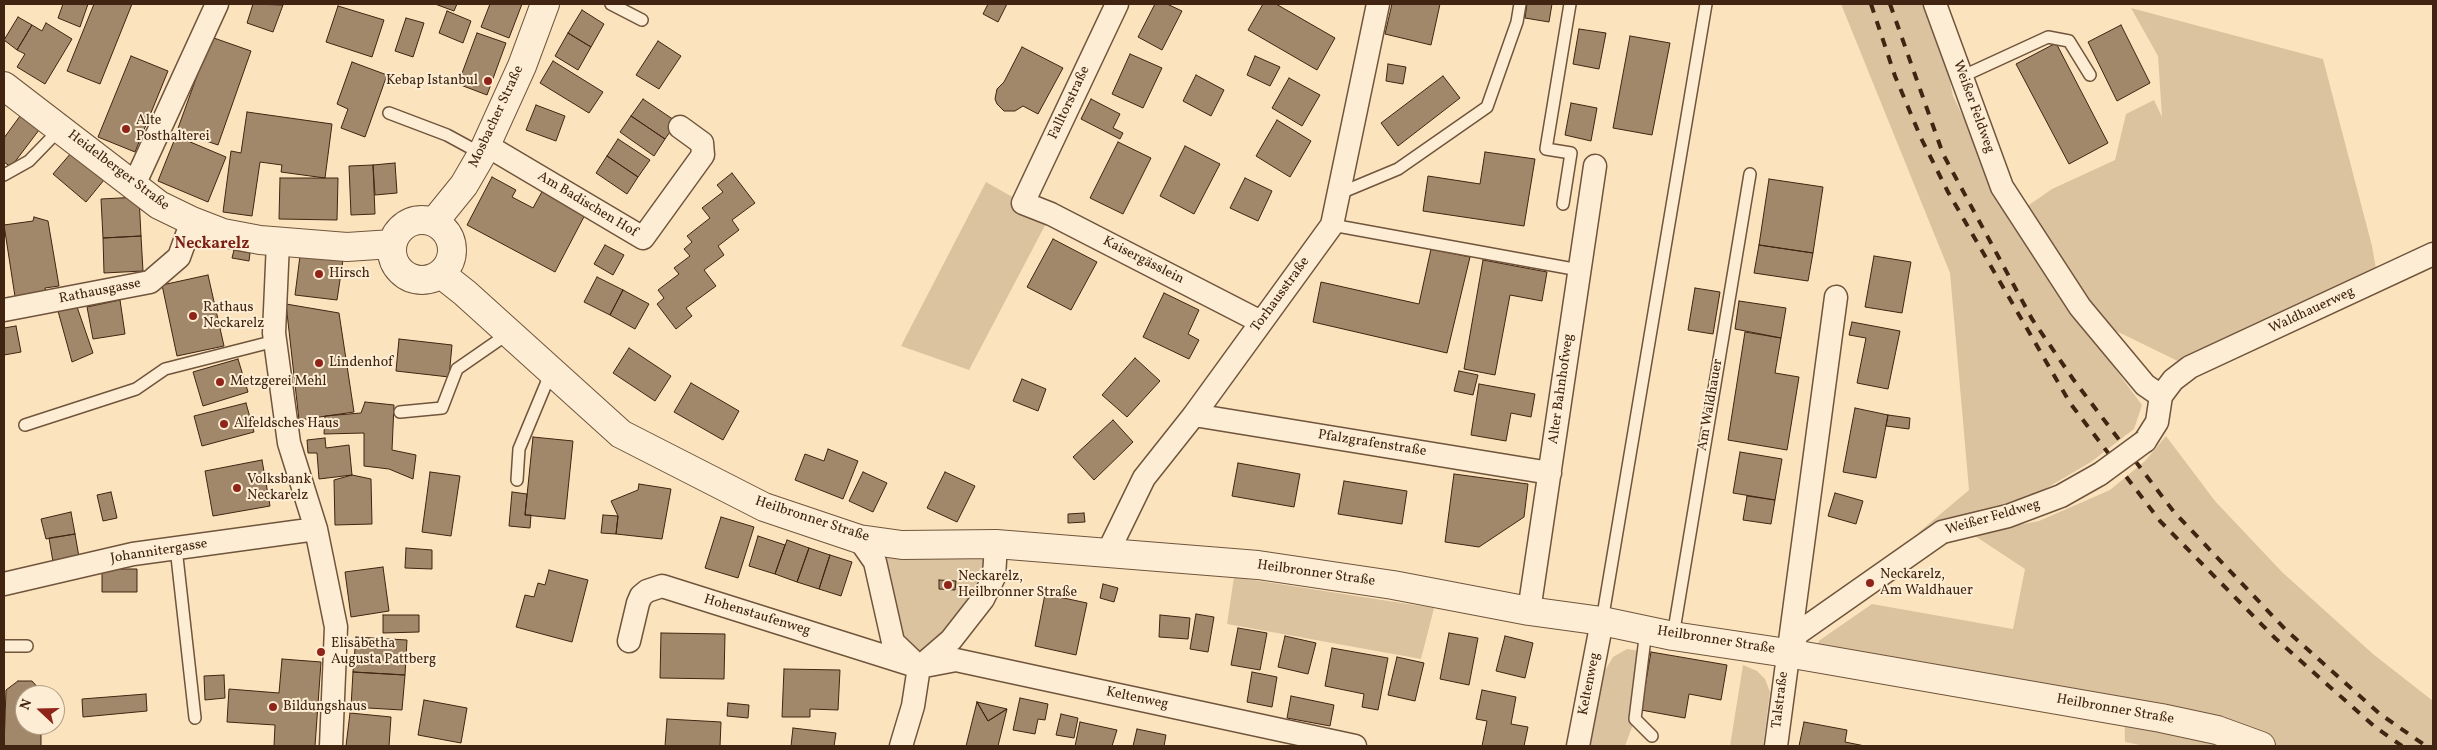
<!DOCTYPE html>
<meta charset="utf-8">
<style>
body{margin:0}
#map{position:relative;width:2437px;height:750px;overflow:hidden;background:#fbe4bd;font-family:Vollkorn,serif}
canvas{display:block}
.frame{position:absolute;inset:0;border:5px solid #412411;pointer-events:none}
.north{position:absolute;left:15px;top:685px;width:50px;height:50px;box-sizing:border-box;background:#fcedd4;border:1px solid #b19d86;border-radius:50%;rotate:291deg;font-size:14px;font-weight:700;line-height:20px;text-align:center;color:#412411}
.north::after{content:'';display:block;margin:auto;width:18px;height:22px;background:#8f2418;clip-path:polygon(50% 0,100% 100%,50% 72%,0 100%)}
</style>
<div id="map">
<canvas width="2437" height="750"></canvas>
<div class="frame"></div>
<div class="north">N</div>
</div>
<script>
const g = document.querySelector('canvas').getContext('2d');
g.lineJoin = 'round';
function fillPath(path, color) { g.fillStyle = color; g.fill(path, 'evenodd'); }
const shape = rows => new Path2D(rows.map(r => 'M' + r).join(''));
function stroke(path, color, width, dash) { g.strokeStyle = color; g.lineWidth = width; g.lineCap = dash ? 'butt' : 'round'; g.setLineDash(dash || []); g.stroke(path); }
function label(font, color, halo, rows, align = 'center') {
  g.font = font + ' Vollkorn,serif'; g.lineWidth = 4; g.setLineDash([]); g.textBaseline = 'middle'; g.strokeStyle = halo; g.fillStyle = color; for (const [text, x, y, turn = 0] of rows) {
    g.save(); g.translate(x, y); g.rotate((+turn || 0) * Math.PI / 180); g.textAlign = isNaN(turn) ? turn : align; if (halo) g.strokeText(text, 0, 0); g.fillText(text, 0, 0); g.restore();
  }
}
fillPath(shape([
 [1841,4,1934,4,1953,96,1997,186,2085,328,2142,405,2134,429,2091,462,2033,496,1918,533,1969,490,1950,273],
 [2131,8,2323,59,2372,246,2378,280,2190,367,2110,328,2056,257,2026,207,2052,189,2115,160,2126,114,2154,100,2162,117,2158,56],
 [986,182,1023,203,1051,214,969,370,901,346],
 [2166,436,2215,501,2282,572,2373,654,2433,701,2433,746,2145,746,2125,742,2124,698,1814,648,1820,640,1872,604,2013,629,2025,569,1972,534,2039,521,2110,490,2145,461],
 [996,544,994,577,919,667,893,642,875,562,902,545],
 [1234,577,1434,608,1421,659,1227,624],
 [1627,649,1640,651,1635,719,1625,746,1586,746,1601,677,1613,657],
 [1743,665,1757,671,1765,679,1770,692,1763,746,1730,746]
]), '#dbc3a0');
const building = shape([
 [63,4,88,4,80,27,58,18,63,4],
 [94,4,132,4,100,84,67,71,94,4],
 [253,4,283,5,273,32,247,23,253,4],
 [435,4,457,4,454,11,435,4],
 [490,4,522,4,509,38,481,27,490,4],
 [988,4,1007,4,998,22,983,14,988,4],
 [1155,4,1167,4,1182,11,1162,50,1138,37,1155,4],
 [1263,4,1276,4,1335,38,1317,70,1248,30,1263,4],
 [1392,4,1440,4,1431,45,1385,34,1392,4],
 [1527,4,1552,4,1549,22,1525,18,1527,4],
 [338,6,384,20,372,57,326,42,338,6],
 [582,10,604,24,591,47,568,33,582,10],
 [447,11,471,21,463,43,439,33,447,11],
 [18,17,32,25,17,50,4,40,18,17],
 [406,18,424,23,413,57,395,51,406,18],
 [46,23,72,39,45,84,17,67,25,54,17,50,32,25,42,31,46,23],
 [2121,25,2150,83,2117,101,2088,42,2121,25],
 [1579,29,1606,33,1599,69,1573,64,1579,29],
 [477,33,506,43,487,95,458,84,477,33],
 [568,33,591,47,578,70,555,56,568,33],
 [1630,36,1670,43,1652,135,1613,128,1630,36],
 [211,37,251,51,218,145,177,131,211,37],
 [658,41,681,56,659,89,636,75,658,41],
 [2056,43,2108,143,2069,164,2016,64,2056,43],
 [1022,47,1063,68,1038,114,1023,106,1015,111,1004,111,997,104,995,99,997,89,1004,82,1022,47],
 [1130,54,1162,68,1143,108,1112,94,1130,54],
 [131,56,168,71,135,152,98,137,131,56],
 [1255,56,1280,67,1270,86,1247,75,1255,56],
 [553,61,603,92,589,113,540,83,553,61],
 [352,62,387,75,365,137,341,128,348,109,337,104,352,62],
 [1388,64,1406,67,1403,84,1386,81,1388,64],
 [1196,75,1224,90,1211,116,1183,101,1196,75],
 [1443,76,1460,98,1398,146,1381,123,1443,76],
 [1289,78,1320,95,1302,126,1272,108,1289,78],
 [643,99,677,122,665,139,631,116,643,99],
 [1091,99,1120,114,1113,128,1123,133,1120,139,1081,119,1091,99],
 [1571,103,1597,108,1591,141,1565,135,1571,103],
 [536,105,565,116,556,141,526,130,536,105],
 [247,112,332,124,325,178,281,172,282,165,260,162,252,216,223,212,231,151,241,153,247,112],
 [20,116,39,130,11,167,4,162,4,138,20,116],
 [631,116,665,139,654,156,620,132,631,116],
 [1277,120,1311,141,1290,177,1256,156,1277,120],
 [176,136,226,157,208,202,158,181,176,136],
 [618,139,650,160,638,177,607,156,618,139],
 [1118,142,1151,158,1123,214,1090,198,1118,142],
 [1185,146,1220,164,1194,214,1160,196,1185,146],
 [1485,152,1535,159,1524,226,1423,211,1428,176,1480,184,1485,152],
 [71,153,104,180,86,202,53,174,71,153],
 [607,156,638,177,627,194,596,173,607,156],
 [395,163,397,193,375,195,373,165,395,163],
 [373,165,375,214,351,215,349,166,373,165],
 [732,173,755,203,732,220,739,230,718,246,724,255,704,270,716,286,686,308,692,316,676,329,657,304,664,298,658,290,679,274,674,268,690,256,684,249,692,242,687,236,710,218,702,208,723,192,717,185,732,173],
 [492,177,516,190,512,197,533,208,544,188,587,211,555,272,467,225,492,177],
 [280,178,338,178,337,220,279,219,280,178],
 [1245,178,1272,191,1258,221,1230,208,1245,178],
 [1769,179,1823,187,1813,253,1759,245,1769,179],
 [139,197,141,236,103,238,101,199,139,197],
 [34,217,48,221,59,286,45,288,47,298,16,303,4,225,33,221,34,217],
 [141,236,143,271,104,273,103,238,141,236],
 [1053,239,1097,262,1071,310,1027,287,1053,239],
 [605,245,624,255,613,275,594,264,605,245],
 [1759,245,1813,253,1808,281,1754,273,1759,245],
 [301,248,344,253,337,300,295,295,301,248],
 [1431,249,1470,257,1447,353,1313,322,1321,282,1419,304,1431,249],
 [234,250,250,253,249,261,232,258,234,250],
 [1874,256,1911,262,1902,313,1865,307,1874,256],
 [1483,260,1547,272,1542,301,1510,295,1495,375,1464,369,1483,260],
 [208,275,224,346,177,356,162,285,208,275],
 [597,277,623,290,610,315,584,302,597,277],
 [1695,288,1720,292,1713,334,1688,330,1695,288],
 [623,290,649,304,635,329,610,315,623,290],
 [1164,293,1199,310,1188,334,1199,340,1189,359,1143,337,1164,293],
 [120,300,125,334,93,339,87,307,120,300],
 [1739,301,1786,308,1781,338,1735,329,1739,301],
 [76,304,93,353,72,362,58,311,76,304],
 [286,304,339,313,354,412,299,420,286,304],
 [1852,322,1900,331,1888,389,1857,383,1866,338,1849,335,1852,322],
 [16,326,21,352,4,355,4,328,16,326],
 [1745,332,1781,338,1775,373,1799,377,1787,450,1728,440,1745,332],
 [399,339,452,345,449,377,396,371,399,339],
 [629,348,671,376,655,401,613,373,629,348],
 [1135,358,1160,381,1127,417,1102,395,1135,358],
 [238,359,248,392,203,406,193,372,238,359],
 [1459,371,1478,375,1473,395,1454,391,1459,371],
 [1022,379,1046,389,1038,411,1013,401,1022,379],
 [691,383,739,411,723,440,674,412,691,383],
 [1479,384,1535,394,1531,417,1511,413,1506,441,1471,435,1479,384],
 [365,402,394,405,392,450,416,455,413,479,389,469,364,466,364,433,324,434,325,416,361,413,365,402],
 [246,403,254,432,202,446,194,416,246,403],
 [1855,408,1888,415,1876,478,1843,472,1855,408],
 [1888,415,1910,418,1909,429,1886,426,1888,415],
 [1113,420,1133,442,1094,480,1073,457,1113,420],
 [533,437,573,441,565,519,525,515,533,437],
 [325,438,326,448,349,445,352,475,319,479,317,453,308,453,307,440,325,438],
 [828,449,858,461,843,499,795,480,805,454,824,461,828,449],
 [1740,452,1782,459,1775,500,1733,493,1740,452],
 [262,460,270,506,213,516,205,471,262,460],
 [1238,463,1300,474,1294,507,1232,496,1238,463],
 [430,472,460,476,451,536,422,532,430,472],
 [863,472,887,483,873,512,849,501,863,472],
 [945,472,975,486,957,522,927,508,945,472],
 [1454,474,1528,484,1524,517,1479,547,1445,542,1454,474],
 [352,475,371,479,372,524,335,525,334,480,352,475],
 [1344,481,1407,491,1402,524,1338,514,1344,481],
 [639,484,671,489,662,539,616,534,618,516,611,501,638,490,639,484],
 [111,492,117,518,103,521,97,495,111,492],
 [512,492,527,494,525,515,531,515,530,528,509,526,512,492],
 [1835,493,1863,501,1856,524,1828,516,1835,493],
 [1747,496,1775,500,1771,524,1743,520,1747,496],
 [71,512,75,534,46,539,41,519,71,512],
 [1084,513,1085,522,1068,523,1068,514,1084,513],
 [603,515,618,516,616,534,601,533,603,515],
 [721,517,754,527,738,578,705,568,721,517],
 [75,534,79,557,53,562,49,538,75,534],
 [758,536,785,545,775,574,749,566,758,536],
 [787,540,809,548,797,582,775,574,787,540],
 [406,548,432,550,432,569,405,568,406,548],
 [809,548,830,555,819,589,797,582,809,548],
 [830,555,852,562,841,596,819,589,830,555],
 [383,567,389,611,351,617,345,572,383,567],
 [102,569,137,569,137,592,102,592,102,569],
 [549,570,588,580,572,642,516,627,525,595,534,597,538,583,545,585,549,570],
 [939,580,956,581,955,590,939,589,939,580],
 [1103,584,1118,588,1114,602,1100,598,1103,584],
 [1045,594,1087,603,1076,655,1035,646,1045,594],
 [1196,614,1214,617,1208,652,1190,649,1196,614],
 [383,615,419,615,419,632,383,633,383,615],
 [1160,615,1190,618,1188,639,1159,637,1160,615],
 [1238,628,1267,633,1260,670,1231,665,1238,628],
 [661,633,725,634,724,679,660,678,661,633],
 [1449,633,1478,638,1469,685,1440,679,1449,633],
 [1285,636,1316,643,1308,674,1278,667,1285,636],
 [1505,636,1533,643,1525,678,1496,671,1505,636],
 [356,637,407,640,405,675,353,672,356,637],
 [1332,648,1388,658,1378,710,1362,707,1364,694,1325,686,1332,648],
 [1651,652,1727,665,1721,700,1689,694,1685,718,1641,710,1651,652],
 [1397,657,1424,663,1415,701,1388,695,1397,657],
 [282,659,321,662,315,746,274,746,275,725,227,722,229,689,279,693,282,659],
 [784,669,840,670,838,710,810,709,810,717,782,717,784,669],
 [353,672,405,675,402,710,351,707,353,672],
 [1252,672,1277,677,1272,707,1247,702,1252,672],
 [224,675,225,698,205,700,204,676,224,675],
 [18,681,32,681,42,692,42,695,25,695,25,725,41,725,41,746,4,746,6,690,18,681],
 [1482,690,1516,697,1511,724,1528,727,1524,746,1482,746,1487,721,1476,719,1482,690],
 [146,694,147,711,83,717,82,699,146,694],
 [1291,696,1334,705,1330,726,1287,718,1291,696],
 [1020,698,1048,704,1045,720,1038,719,1035,734,1013,730,1020,698],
 [424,700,467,708,461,743,418,735,424,700],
 [977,702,988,721,1007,709,998,746,966,746,977,702],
 [977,702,1007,709,988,721,977,702],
 [728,703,749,705,748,718,727,716,728,703],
 [350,713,391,717,389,746,346,746,350,713],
 [1061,714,1078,718,1074,738,1056,735,1061,714],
 [667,719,721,722,720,746,665,746,667,719],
 [1080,722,1117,730,1112,746,1075,746,1080,722],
 [1804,722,1847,730,1845,742,1865,746,1799,746,1804,722],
 [793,728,836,733,834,746,791,746,793,728],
 [1137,729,1166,735,1164,746,1133,746,1137,729]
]);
fillPath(building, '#a2886a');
stroke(building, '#412411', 1);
const service = shape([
 [611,4,642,20],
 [1961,77,2048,37,2069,41,2090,75],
 [389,113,447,135,482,154],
 [4,175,29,161,61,128],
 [1338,194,1398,169,1487,107,1517,22,1520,4],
 [1563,204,1571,153,1546,149,1570,4],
 [1332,225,1579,270],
 [400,412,442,408,457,369,509,333],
 [25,425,136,389,165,369,275,341],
 [517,480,519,449,551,372],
 [176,548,195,718],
 [1602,621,1706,4],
 [1646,630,1635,719,1652,736],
 [1673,636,1750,174],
 [4,646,27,646]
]);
const minor = shape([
 [1117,4,1023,203,1051,214,1261,322],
 [1935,4,2002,187,2080,307,2145,385,2161,396],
 [486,145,643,238,703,155,702,143,680,127],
 [134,185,217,4],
 [278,242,274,333,289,443,316,529,336,627,331,746],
 [4,310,150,282,179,257,192,221],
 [1194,415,1550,473],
 [2145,441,2157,422,2161,396,2173,380,2190,367,2433,254],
 [859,539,875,562,893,642,919,667,913,706,901,746],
 [1107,554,1144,478,1194,415,1332,225,1378,4],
 [4,584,133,554,316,529],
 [1529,611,1595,166],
 [629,641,638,603,641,596,647,591,662,586,919,667,956,660,1355,746],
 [1789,650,1798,633,1942,532,2008,516,2061,496,2100,474],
 [922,665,951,640,983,599,994,577,996,544],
 [1578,746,1602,621],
 [1776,746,1836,297]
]);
const tertiary = shape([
 [4,86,159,205,192,221,223,233,260,240,347,247,392,244],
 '392 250a30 30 0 1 1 60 0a30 30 0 1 1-60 0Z',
 [434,222,464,185,482,154,522,66,545,4],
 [441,274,465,293,621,434,764,507,859,539,902,545,996,544,1258,565,1393,585,1529,611,1602,621,1673,636,1787,653,2161,718,2217,730,2261,746]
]);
stroke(service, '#70543c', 14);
stroke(minor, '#70543c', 25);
stroke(tertiary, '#70543c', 30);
stroke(service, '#fcedd4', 11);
stroke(minor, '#fcedd4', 22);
stroke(tertiary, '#fcedd4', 28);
stroke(shape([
 [1871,4,1895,76,1921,138,1948,192,2070,403,2160,521,2275,638,2375,727,2402,746],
 [1890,4,1943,154,2032,319,2073,379,2174,512,2286,630,2380,714,2426,746]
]), '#412411', 4, [9, 9]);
const minorBridge = shape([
 [2100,474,2145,441]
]);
stroke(minorBridge, '#70543c', 25, []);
stroke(minorBridge, '#fcedd4', 22);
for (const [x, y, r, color] of [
 [488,81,5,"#8f2418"],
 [126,129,5,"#8f2418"],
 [319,274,5,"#8f2418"],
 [193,316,5,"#8f2418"],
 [319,363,5,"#8f2418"],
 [220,382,5,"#8f2418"],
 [224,424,5,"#8f2418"],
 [237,488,5,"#8f2418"],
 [1870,583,5,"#8f2418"],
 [948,585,5,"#8f2418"],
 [321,652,5,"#8f2418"],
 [273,707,5,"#8f2418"]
]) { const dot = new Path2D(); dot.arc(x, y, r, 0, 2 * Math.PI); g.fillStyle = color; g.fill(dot); stroke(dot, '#fcedd4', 2); }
label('14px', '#412411', '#fcedd4', [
 ["Kebap Istanbul",478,81,"right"],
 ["Alte",136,121],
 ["Posthalterei",136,137],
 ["Hirsch",329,274],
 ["Rathaus",203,308],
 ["Neckarelz",203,324],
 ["Lindenhof",329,363],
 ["Metzgerei Mehl",230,382],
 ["Alfeldsches Haus",234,424],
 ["Volksbank",247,480],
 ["Neckarelz",247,496],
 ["Neckarelz,",1880,575],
 ["Am Waldhauer",1880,591],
 ["Neckarelz,",958,577],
 ["Heilbronner Straße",958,593],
 ["Elisabetha",331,644],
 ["Augusta Pattberg",331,660],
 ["Bildungshaus",283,707]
], 'left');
label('14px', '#412411', '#fcedd4', [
 ["Falltorstraße",1070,103,-65],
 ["Weißer Feldweg",1973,107,70],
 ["Mosbacher Straße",497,117,-65],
 ["Heidelberger Straße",118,171,37],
 ["Am Badischen Hof",587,205,31],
 ["Kaisergässlein",1143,261,27],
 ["Rathausgasse",100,292,-11],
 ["Torhausstraße",1281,295,-54],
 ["Waldhauerweg",2312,311,-25],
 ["Alter Bahnhofweg",1562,389,-82],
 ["Am Waldhauer",1711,405,-80],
 ["Pfalzgrafenstraße",1372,444,9],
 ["Weißer Feldweg",1993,518,-16],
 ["Heilbronner Straße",812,520,18],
 ["Johannitergasse",159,552,-9],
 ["Heilbronner Straße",1316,574,8],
 ["Hohenstaufenweg",757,616,17],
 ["Heilbronner Straße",1716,641,9],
 ["Keltenweg",1590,684,-79],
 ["Keltenweg",1137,699,12],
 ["Talstraße",1781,700,-83],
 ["Heilbronner Straße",2115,710,10]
]);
label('bold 16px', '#7a1f14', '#fcedd4', [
 ["Neckarelz",212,245]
]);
</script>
